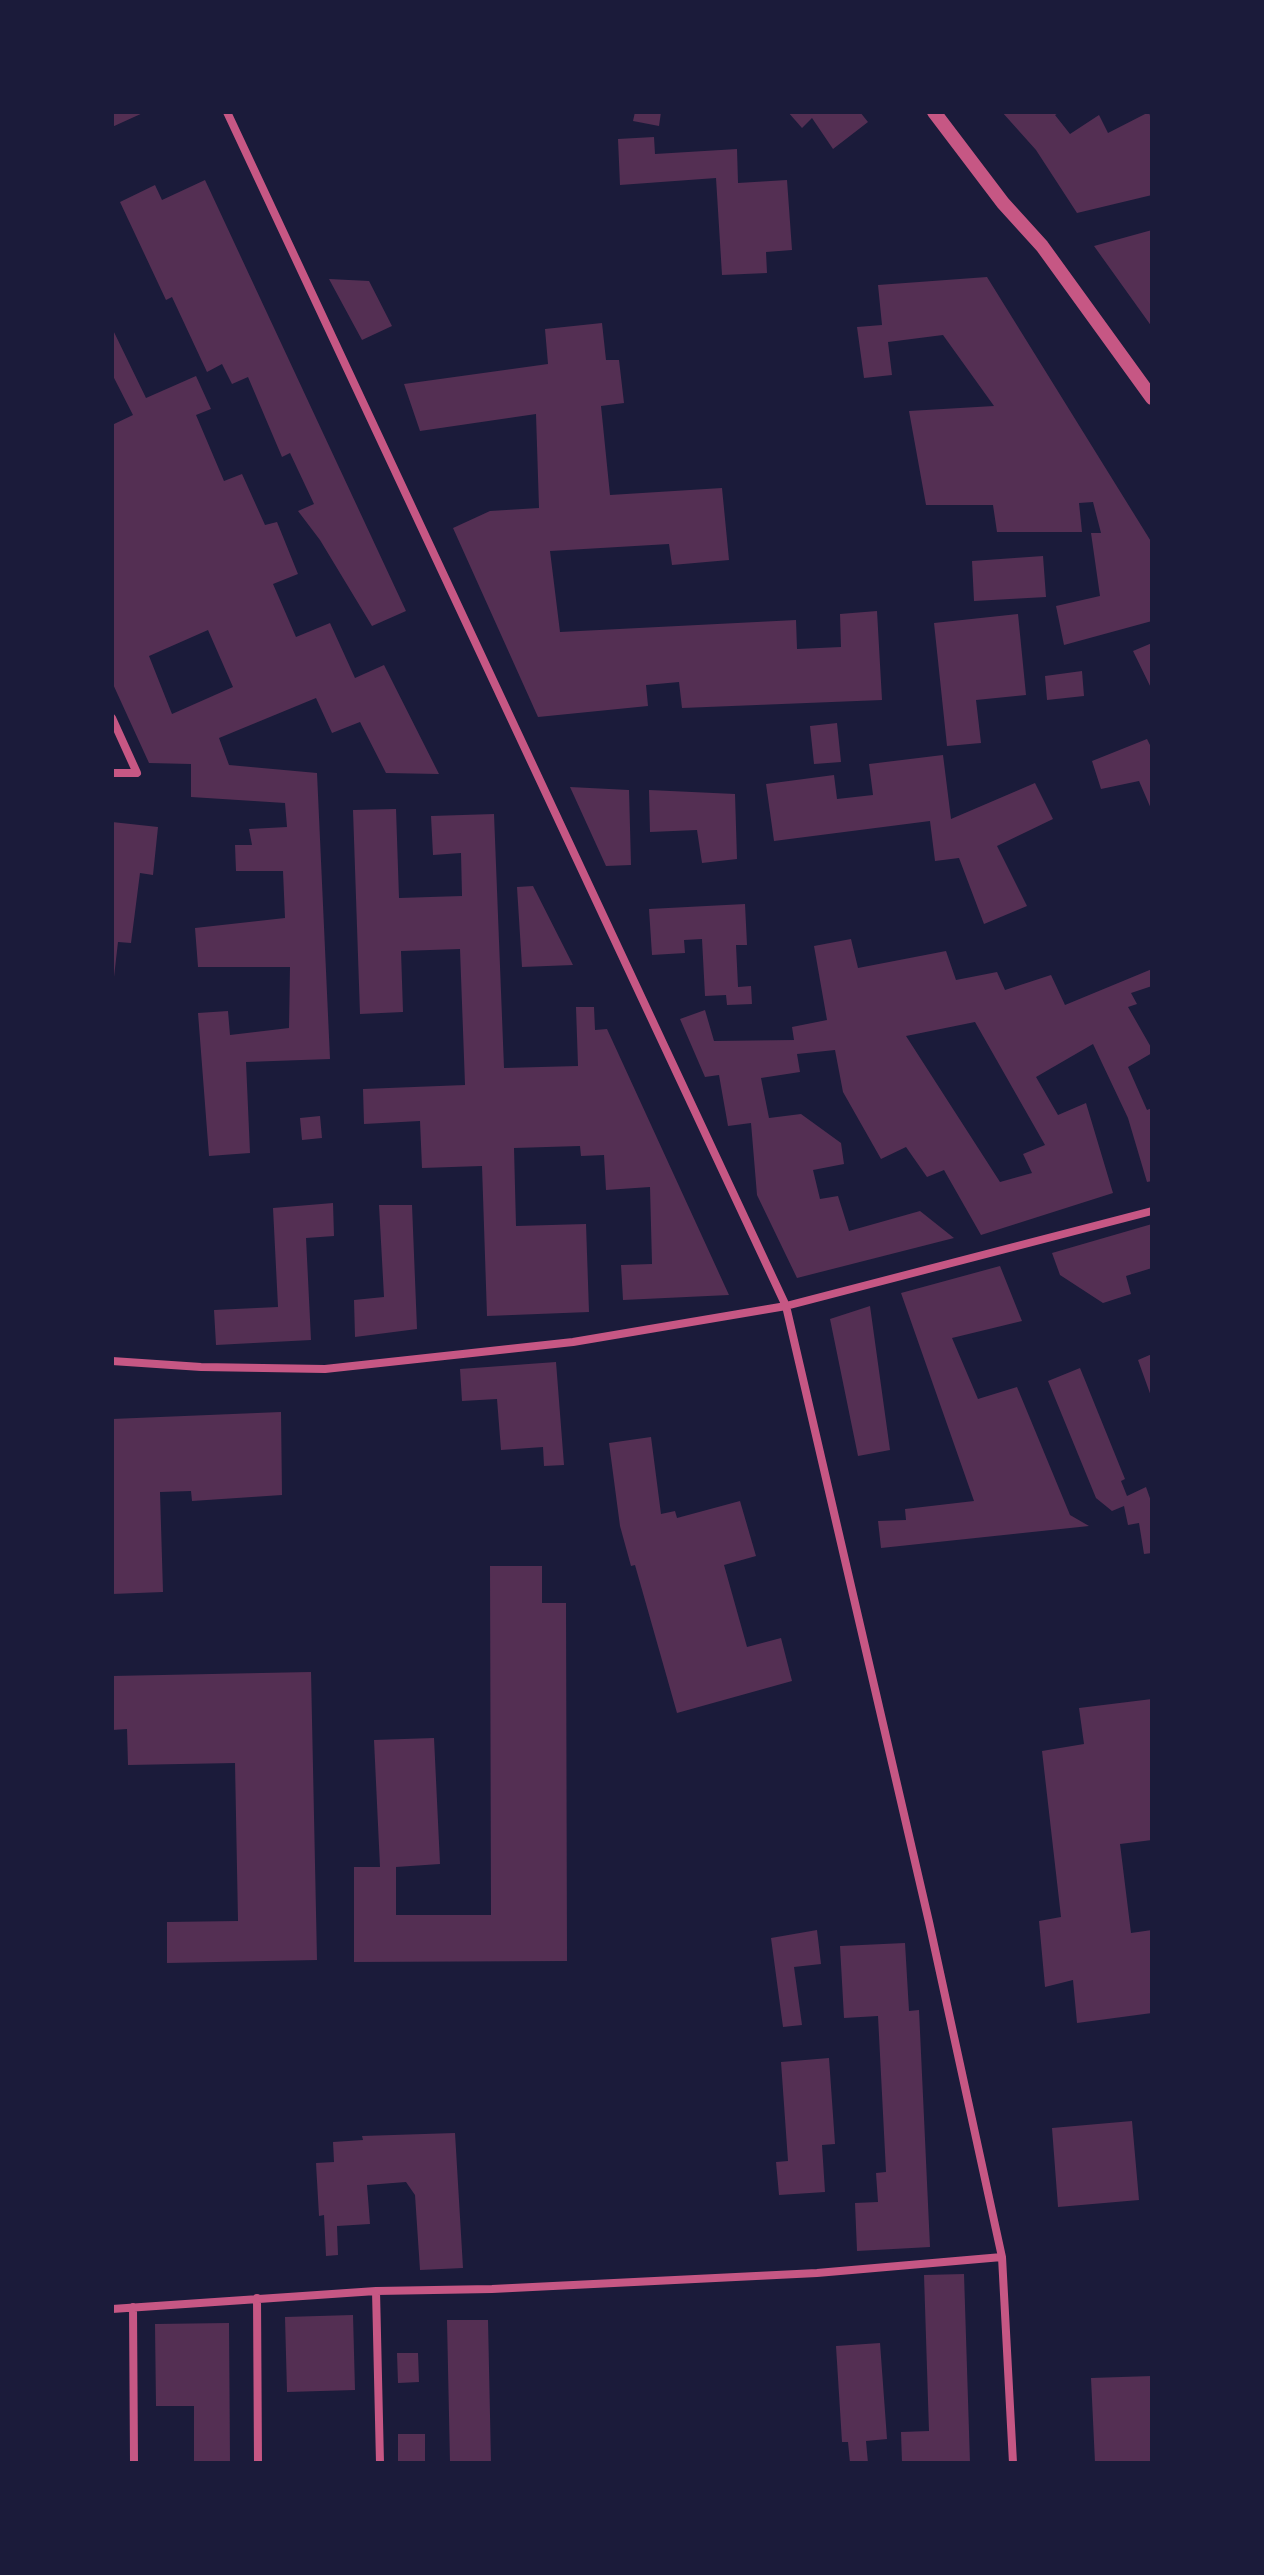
<!DOCTYPE html>
<style>
body{margin:0}
#map{position:relative;width:1264px;height:2575px;overflow:hidden;background:#1b1b3a;font-family:Cabin,sans-serif}
canvas{display:block}
.frame{position:absolute;inset:0;border:114px solid #1b1b3a;pointer-events:none}
</style>
<div id="map">
<canvas width="1264" height="2575"></canvas>
<div class="frame"></div>
</div>
<script>
const g = document.querySelector('canvas').getContext('2d');
g.lineJoin = 'round';
function fillPath(path, color) { g.fillStyle = color; g.fill(path, 'evenodd'); }
const shape = rows => new Path2D(rows.map(r => 'M' + r).join(''));
function stroke(path, color, width, dash) { g.strokeStyle = color; g.lineWidth = width; g.lineCap = dash ? 'butt' : 'round'; g.setLineDash(dash || []); g.stroke(path); }
fillPath(shape([
 [112,112,145,112,112,127],
 [635,112,661,112,659,126,633,121],
 [788,112,860,112,868,122,833,149,812,118,802,128],
 [1002,112,1060,112,1055,115,1070,134,1099,115,1108,133,1149,112,1152,124,1152,195,1077,213,1036,150],
 [654,137,655,154,737,149,738,183,787,180,792,250,766,252,767,273,722,275,716,178,620,185,618,139],
 [205,180,406,611,372,626,320,540,298,511,314,504,290,453,282,457,248,377,232,384,222,364,207,372,172,297,166,300,120,202,155,185,162,200],
 [1152,230,1152,327,1094,246],
 [987,277,1152,543,1152,621,1064,645,1056,606,1100,596,1091,533,1101,533,1093,502,1079,503,1082,532,997,532,993,505,926,505,909,411,994,406,943,335,888,342,892,375,864,378,857,327,882,325,878,285],
 [329,279,369,281,392,326,362,340],
 [602,323,606,360,619,360,624,403,601,406,610,495,722,488,729,560,672,565,669,544,550,551,560,632,796,620,797,649,841,647,840,614,877,611,882,700,682,708,679,682,646,685,648,706,538,717,453,528,490,511,539,508,536,414,420,431,404,384,548,364,545,329],
 [112,328,146,398,196,376,211,409,196,415,224,481,242,474,265,525,277,522,298,574,273,584,296,637,330,623,355,678,384,665,439,774,386,773,360,722,332,733,316,698,219,738,229,765,317,773,330,1059,246,1062,250,1153,209,1156,198,1013,228,1011,230,1035,289,1028,290,967,198,967,195,928,285,918,283,871,236,871,235,845,252,845,249,829,287,827,285,803,191,797,191,764,149,763,112,682,112,425,133,415,112,374],
 [208,630,233,687,172,714,149,656],
 [1043,556,1046,597,974,601,972,561],
 [1018,614,1026,695,976,700,981,743,947,746,934,623],
 [1152,643,1152,690,1133,651],
 [1082,671,1084,696,1047,700,1045,676],
 [837,723,841,762,814,764,810,726],
 [1147,739,1152,749,1152,811,1139,781,1101,789,1092,761],
 [943,755,951,819,1035,783,1053,819,997,846,1027,906,984,924,959,858,935,861,930,821,774,841,766,784,834,775,837,799,873,795,869,764],
 [570,787,629,790,631,865,606,866],
 [649,790,735,794,737,859,702,863,697,830,650,832],
 [396,809,399,898,462,896,461,853,433,855,431,816,494,814,504,1068,578,1066,576,1007,594,1007,595,1030,607,1029,729,1295,623,1300,621,1265,652,1264,650,1187,606,1190,604,1155,581,1156,580,1146,514,1148,516,1226,586,1224,589,1312,487,1316,482,1166,422,1168,420,1121,364,1124,363,1089,465,1085,460,949,401,951,403,1012,360,1014,353,810],
 [112,822,158,827,153,875,140,873,131,943,118,942,114,977],
 [533,886,573,965,522,967,517,887],
 [745,904,747,945,736,945,738,987,751,986,752,1004,727,1005,726,995,705,996,702,939,684,940,685,953,652,955,649,909],
 [851,939,858,968,946,951,956,980,997,972,1005,990,1051,975,1065,1005,1152,969,1152,986,1131,993,1137,1004,1128,1007,1152,1049,1152,1053,1128,1067,1147,1110,1152,1108,1152,1181,1147,1182,1128,1118,1093,1044,1036,1077,1058,1115,1086,1103,1113,1193,981,1235,944,1170,927,1177,906,1147,881,1159,843,1092,835,1050,797,1054,800,1072,761,1078,769,1118,801,1114,841,1143,844,1164,813,1170,820,1199,838,1196,849,1231,920,1211,954,1238,797,1278,757,1195,751,1123,728,1126,719,1075,705,1077,680,1019,705,1010,714,1041,794,1040,792,1027,827,1020,814,946],
 [975,1022,1045,1145,1023,1154,1032,1173,1000,1182,906,1036],
 [320,1116,322,1138,302,1140,300,1118],
 [333,1203,334,1236,306,1238,311,1340,216,1345,214,1310,278,1307,273,1208],
 [379,1205,412,1205,417,1329,355,1337,354,1300,384,1297],
 [1152,1224,1152,1268,1126,1276,1131,1294,1103,1303,1060,1275,1052,1253],
 [1000,1266,1022,1321,952,1338,978,1399,1017,1387,1070,1515,1089,1526,881,1548,878,1521,906,1520,905,1509,974,1501,901,1293],
 [870,1306,890,1450,858,1456,830,1319],
 [1152,1354,1152,1399,1138,1360],
 [556,1362,564,1465,544,1466,543,1447,501,1450,497,1399,462,1401,460,1369],
 [1080,1368,1125,1479,1121,1481,1127,1496,1146,1487,1152,1504,1152,1553,1144,1554,1139,1523,1128,1525,1124,1506,1112,1511,1096,1498,1048,1381],
 [281,1412,282,1495,192,1501,191,1491,160,1492,163,1592,112,1594,112,1419],
 [651,1437,661,1514,675,1511,677,1518,740,1501,756,1556,724,1565,747,1647,781,1638,792,1681,677,1713,635,1565,631,1566,620,1526,609,1443],
 [490,1566,542,1566,542,1603,566,1603,567,1961,354,1962,354,1867,380,1867,374,1740,434,1738,440,1864,396,1867,396,1915,491,1915],
 [311,1672,317,1960,167,1963,167,1922,238,1921,235,1763,128,1765,127,1729,112,1730,112,1676],
 [1152,1699,1152,1840,1120,1844,1131,1933,1152,1930,1152,2013,1077,2023,1073,1980,1045,1987,1039,1921,1061,1917,1042,1751,1084,1744,1079,1708],
 [817,1930,821,1964,794,1967,802,2025,783,2027,771,1938],
 [905,1943,909,2011,919,2010,930,2247,857,2251,855,2203,878,2202,876,2173,886,2172,878,2016,844,2018,840,1946],
 [829,2058,835,2144,822,2145,825,2192,779,2195,776,2162,788,2161,781,2062],
 [1132,2121,1139,2200,1058,2207,1052,2128],
 [455,2133,463,2268,420,2270,415,2195,406,2182,367,2185,370,2224,337,2226,338,2255,326,2256,324,2215,319,2216,316,2163,334,2162,333,2142,363,2140,362,2136],
 [964,2274,970,2463,902,2463,901,2432,929,2431,924,2275],
 [353,2315,355,2390,287,2392,285,2317],
 [447,2320,488,2320,491,2463,450,2463],
 [229,2323,230,2463,194,2463,194,2406,156,2406,155,2324],
 [880,2343,887,2439,866,2441,868,2463,850,2463,848,2442,842,2442,836,2346],
 [397,2353,418,2353,419,2382,398,2383],
 [1152,2376,1152,2463,1095,2463,1091,2378],
 [398,2434,425,2434,425,2463,398,2463]
]), '#542f53');
stroke(shape([
 [227,112,786,1306,929,1922,1002,2257,1013,2463],
 [112,718,137,773,112,773],
 [112,1361,201,1367,325,1369,573,1342,786,1306,1152,1211],
 [376,2291,380,2463],
 [257,2298,258,2463],
 [133,2307,134,2463],
 [112,2309,376,2291,492,2289,817,2273,1002,2257]
]), '#c65784', 8);
stroke(shape([
 [934,112,1003,203,1042,246,1152,398]
]), '#c65784', 14);
</script>
